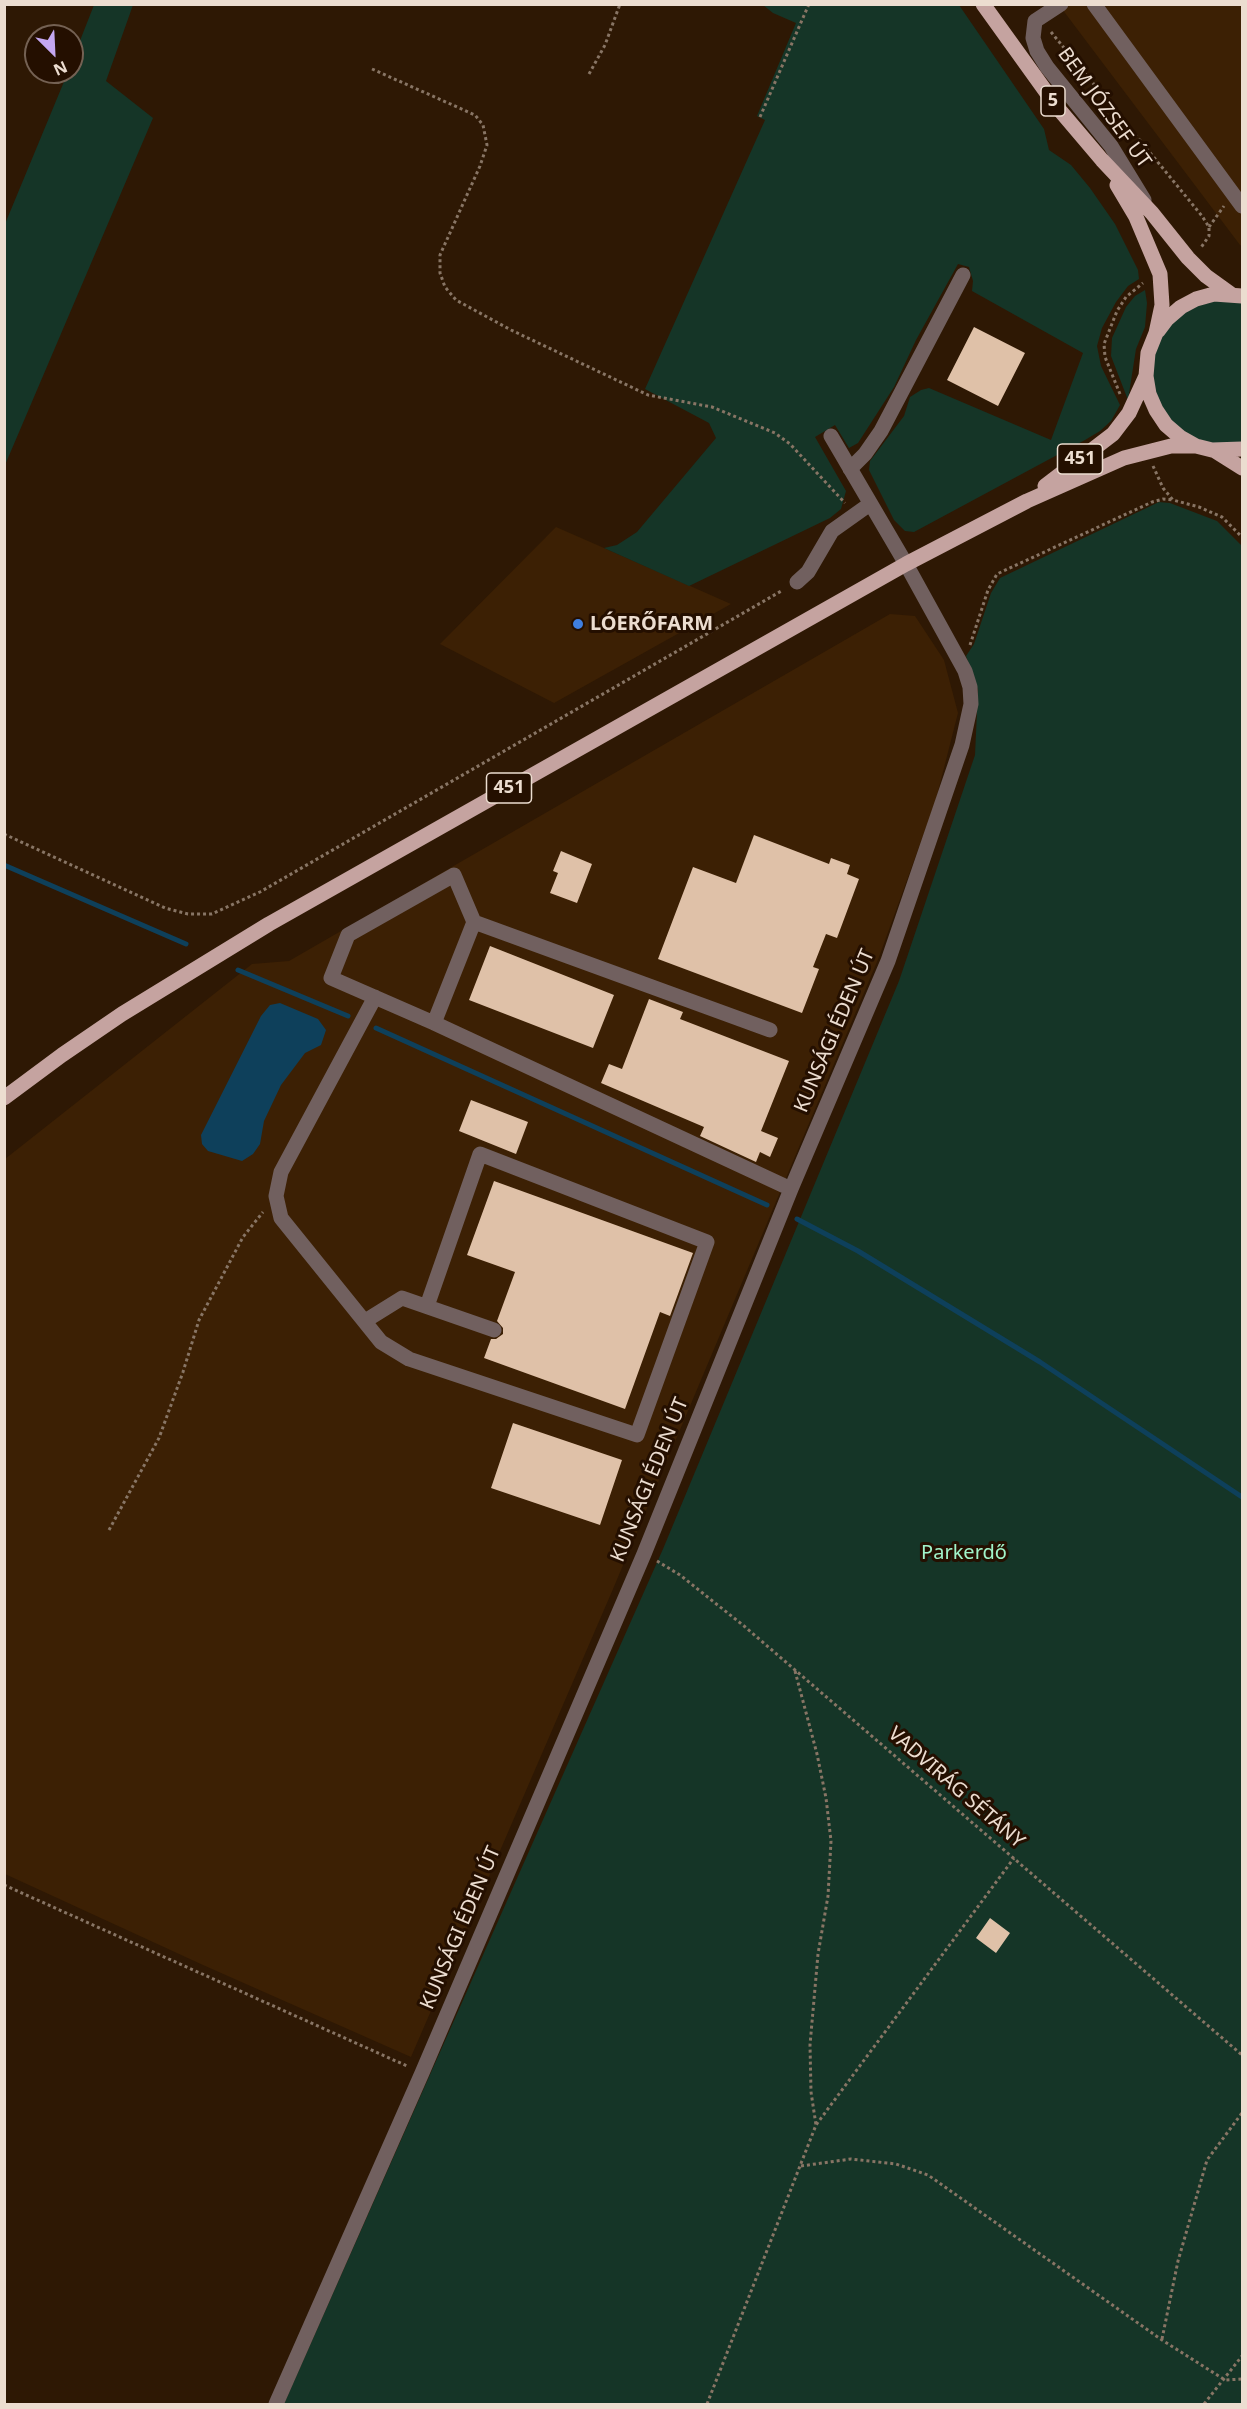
<!DOCTYPE html>
<meta charset="utf-8">
<style>
body{margin:0}
#map{position:relative;width:1247px;height:2409px;overflow:hidden;background:#2e1804;font-family:"Noto Sans",sans-serif}
canvas{display:block}
.frame{position:absolute;inset:0;border:6px solid #ecddd0;pointer-events:none}
.north{position:absolute;left:24px;top:24px;width:60px;height:60px;box-sizing:border-box;background:#240f00;border:2px solid #746153;border-radius:50%;rotate:156deg;font-size:16px;font-weight:700;line-height:24px;text-align:center;color:#ecddd0}
.north::after{content:'';display:block;margin:auto;width:21px;height:27px;background:#c4a7f1;clip-path:polygon(50% 0,100% 100%,50% 72%,0 100%)}
</style>
<div id="map">
<canvas width="1247" height="2409"></canvas>
<div class="frame"></div>
<div class="north">N</div>
</div>
<script>
const g = document.querySelector('canvas').getContext('2d');
g.lineJoin = 'round';
function fillPath(path, color) { g.fillStyle = color; g.fill(path, 'evenodd'); }
const shape = rows => new Path2D(rows.map(r => 'M' + r).join(''));
function stroke(path, color, width, dash) { g.strokeStyle = color; g.lineWidth = width; g.lineCap = dash ? 'butt' : 'round'; g.setLineDash(dash || []); g.stroke(path); }
function label(font, color, halo, rows, align = 'center') {
  g.font = font + ' "Noto Sans",sans-serif'; g.lineWidth = 6; g.setLineDash([]); g.textBaseline = 'middle'; g.strokeStyle = halo; g.fillStyle = color; for (const [text, x, y, turn = 0] of rows) {
    g.save(); g.translate(x, y); g.rotate((+turn || 0) * Math.PI / 180); g.textAlign = isNaN(turn) ? turn : align; if (halo) g.strokeText(text, 0, 0); g.fillText(text, 0, 0); g.restore();
  }
}
fillPath(shape([
 [1059,5,1242,5,1242,246,1240,245],
 [556,527,604,548,731,604,554,703,440,644],
 [890,614,915,616,944,660,958,713,935,803,879,957,613,1589,411,2057,203,1965,5,1874,5,1159,252,964,289,961]
]), '#3c2004');
fillPath(shape([
 [94,5,133,5,106,81,153,118,5,465,5,224,68,72,72,72,72,61],
 [763,5,959,5,1044,129,1049,150,1071,165,1090,188,1115,224,1138,270,1139,279,1128,286,1116,302,1102,328,1097,346,1101,366,1120,405,1111,421,1100,431,1085,440,914,532,905,531,894,520,869,470,870,461,904,416,910,397,921,390,929,388,1051,440,1083,353,972,291,973,281,969,267,958,264,916,340,894,387,858,443,849,448,835,425,815,437,846,491,841,509,830,518,689,586,604,548,617,545,637,532,716,438,709,423,645,389,765,120,757,116,796,23,773,13],
 [1145,290,1147,303,1145,327,1136,349,1128,400,1111,356,1112,338,1126,307,1135,296],
 [1242,298,1242,445,1198,444,1161,415,1148,368,1158,335,1193,303],
 [1159,502,1170,503,1217,521,1242,546,1242,2404,284,2404,663,1549,899,981,975,755,978,690,966,656,974,644,991,593,1000,578]
]), '#153527');
fillPath(shape([
 [280,1003,318,1019,326,1030,321,1045,305,1053,281,1085,264,1121,260,1144,253,1154,242,1161,208,1151,202,1144,201,1135,261,1016,270,1005]
]), '#0e405b');
stroke(shape([
 [4,865,186,944],
 [238,970,348,1016],
 [376,1028,767,1205],
 [797,1219,858,1251,1040,1362,1242,1497]
]), '#0e405b', 5);
fillPath(shape([
 [974,327,1025,353,998,406,947,380],
 [754,835,829,864,831,858,850,865,847,874,859,879,837,938,826,934,813,967,819,969,802,1013,658,959,693,867,736,883],
 [561,851,592,864,577,903,550,893,558,873,553,871],
 [490,946,614,995,593,1048,469,1000],
 [649,999,683,1012,680,1019,789,1061,761,1131,778,1138,770,1157,760,1152,756,1162,700,1136,704,1127,601,1083,609,1064,622,1069],
 [471,1100,528,1122,516,1154,459,1131],
 [494,1181,693,1253,670,1316,660,1312,625,1409,484,1358,491,1339,496,1339,503,1334,503,1328,497,1321,515,1272,467,1255],
 [513,1423,622,1460,600,1525,491,1488],
 [990,1918,1010,1933,996,1953,976,1938]
]), '#dfc1a8');
stroke(shape([
 [1051,32,1202,216,1209,227,1209,236,1200,249],
 [372,69,475,115,483,125,487,145,480,166,440,255,440,273,445,287,456,300,511,330,648,395,712,407,775,433,790,444,845,503],
 [589,74,605,45,620,4],
 [760,117,809,4],
 [1209,227,1224,206],
 [1120,394,1105,357,1104,344,1117,311,1126,297,1143,283],
 [1153,466,1163,488,1173,500,1199,507,1222,517,1242,537],
 [970,645,988,590,997,574,1152,502,1163,499,1173,500],
 [4,834,165,908,188,914,212,914,260,892,783,590],
 [109,1530,159,1438,183,1372,199,1320,243,1237,263,1212],
 [657,1561,680,1575,744,1626,1242,2055],
 [795,1671,817,1754,826,1798,831,1841,828,1896,818,1954,810,2045,811,2092,816,2125],
 [4,1885,407,2066],
 [801,2166,851,2159,896,2164,928,2175,1162,2340,1225,2380,1242,2379],
 [1162,2339,1178,2261,1207,2160,1242,2113],
 [707,2404,816,2125,1014,1858],
 [1204,2404,1242,2356]
]), '#887565', 3, [3, 3]);
stroke(shape([
 [1061,4,1035,21,1033,38,1037,51,1047,67,1111,146,1144,200],
 [1094,4,1242,206],
 [850,469,865,454,881,431,963,275],
 [797,582,808,572,832,531,870,504],
 [474,922,770,1030],
 [375,997,281,1172,276,1196,281,1218,381,1342,409,1359,637,1435,707,1242,480,1154,427,1306],
 [434,1023,474,922,454,875,348,935,331,978,434,1023,791,1189],
 [365,1321,402,1298,494,1330],
 [276,2404,422,2073,644,1554,791,1189,888,961,962,745,971,704,970,687,965,671,906,564,831,436]
]), '#71605f', 15);
stroke(shape([
 [983,4,1057,107,1102,160,1152,213,1188,258,1206,276,1231,294],
 [1117,185,1136,217,1160,274,1162,305,1156,333,1148,353,1146,376,1149,394,1156,410,1166,425,1180,437,1196,446,1212,450,1242,449],
 [1158,331,1167,319,1181,307,1196,299,1214,294,1242,296],
 [1215,451,1242,468],
 [1045,486,1113,434,1129,413,1146,376],
 [4,1098,62,1055,122,1014,269,924,906,564,1027,501,1124,458,1171,446,1196,446]
]), '#c5a3a0', 15);
for (const [x, y, r, color] of [
 [578,624,6,"#3f7fe0"]
]) { const dot = new Path2D(); dot.arc(x, y, r, 0, 2 * Math.PI); g.fillStyle = color; g.fill(dot); stroke(dot, '#240f00', 2); }
for (const [x, y, w] of [
 [1053,101,24],
 [1080,459,45],
 [509,788,45]
]) { const box = new Path2D(); box.roundRect(x - w / 2, y - 15, w, 30, 4.5); g.fillStyle = '#240f00'; g.fill(box); stroke(box, '#ecddd0', 1.5); }
label('bold 18px', '#ecddd0', null, [
 ["5",1053,101],
 ["451",1080,459],
 ["451",509,788]
]);
label('20px', '#ecddd0', '#240f00', [
 ["BEM JÓZSEF ÚT",1104,108,54],
 ["KUNSÁGI ÉDEN ÚT",835,1031,-67],
 ["KUNSÁGI ÉDEN ÚT",650,1480,-68],
 ["VADVIRÁG SÉTÁNY",956,1788,41],
 ["KUNSÁGI ÉDEN ÚT",461,1928,-67]
]);
label('bold 20px', '#ecddd0', '#240f00', [
 ["LÓERŐFARM",590,624]
], 'left');
label('20px', '#a0f3c9', '#240f00', [
 ["Parkerdő",964,1553]
]);
</script>
